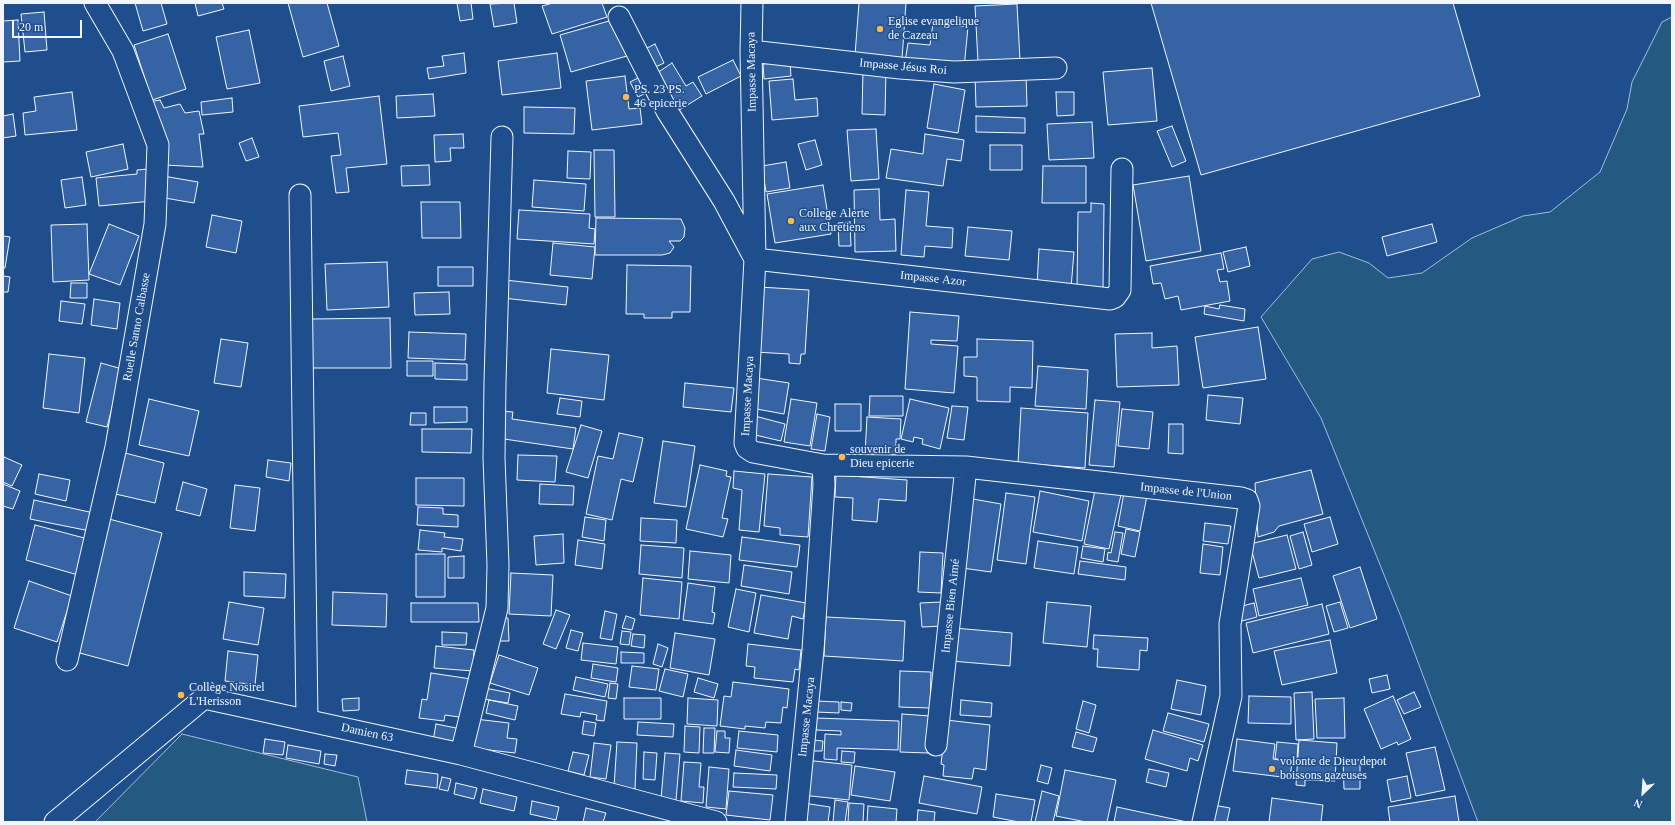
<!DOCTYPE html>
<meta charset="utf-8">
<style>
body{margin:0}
#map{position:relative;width:1675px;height:825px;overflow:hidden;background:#1f4e8c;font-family:Georgia,serif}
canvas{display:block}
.frame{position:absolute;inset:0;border:4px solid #f2f6ff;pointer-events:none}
.north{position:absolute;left:1623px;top:773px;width:40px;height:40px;-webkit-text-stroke:3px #1f4e8c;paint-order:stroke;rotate:205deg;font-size:11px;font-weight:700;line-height:16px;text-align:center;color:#f2f6ff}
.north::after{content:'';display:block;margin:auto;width:14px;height:18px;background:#f2f6ff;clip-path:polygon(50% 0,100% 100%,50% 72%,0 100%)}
.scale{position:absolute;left:12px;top:20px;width:70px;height:18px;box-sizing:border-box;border:2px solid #f2f6ff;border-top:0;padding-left:5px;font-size:12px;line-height:14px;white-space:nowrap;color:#f2f6ff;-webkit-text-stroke:3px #1f4e8c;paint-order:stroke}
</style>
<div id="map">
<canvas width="1675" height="825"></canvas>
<div class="frame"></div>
<div class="north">N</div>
<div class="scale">20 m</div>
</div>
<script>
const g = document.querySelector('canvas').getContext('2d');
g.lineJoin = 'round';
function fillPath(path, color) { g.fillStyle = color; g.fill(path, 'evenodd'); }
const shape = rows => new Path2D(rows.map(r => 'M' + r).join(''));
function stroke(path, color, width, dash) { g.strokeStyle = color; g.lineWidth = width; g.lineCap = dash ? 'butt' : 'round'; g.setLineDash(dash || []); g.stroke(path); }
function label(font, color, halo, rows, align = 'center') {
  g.font = font + ' Georgia,serif'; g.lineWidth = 3; g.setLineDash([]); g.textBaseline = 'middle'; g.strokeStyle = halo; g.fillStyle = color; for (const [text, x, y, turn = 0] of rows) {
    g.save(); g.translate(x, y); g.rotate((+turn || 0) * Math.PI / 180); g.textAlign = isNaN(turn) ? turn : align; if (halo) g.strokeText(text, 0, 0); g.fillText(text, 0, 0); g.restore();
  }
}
const green = shape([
 [1672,17,1672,822,1478,822,1401,617,1321,418,1261,317,1312,259,1339,252,1369,263,1388,278,1422,273,1472,238,1523,216,1550,212,1600,172,1627,109,1632,82,1662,22,1672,17],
 [182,734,358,777,367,822,95,822,182,734]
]);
fillPath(green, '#245a82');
stroke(green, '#a8bbd7', 1);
const building = shape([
 [135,3,161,3,167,24,143,31,135,3],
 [195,3,222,3,224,9,198,16,195,3],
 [288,3,327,3,339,46,303,57,288,3],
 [457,3,471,3,473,19,460,21,457,3],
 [514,3,517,23,494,27,490,4,514,3],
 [553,3,602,3,607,17,552,34,542,6,553,3],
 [859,3,906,3,902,59,855,55,859,3],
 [1151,3,1453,3,1480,96,1201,175,1151,3],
 [1017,4,1020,60,978,62,975,6,1017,4],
 [44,12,47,50,25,52,21,14,44,12],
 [616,19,627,56,571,72,560,35,616,19],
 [18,20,20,61,3,62,3,21,18,20],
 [933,23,968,27,964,68,905,62,908,43,930,45,933,23],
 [249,30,260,83,227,89,216,37,249,30],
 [168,34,186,89,152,100,134,45,168,34],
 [655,44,664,63,651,69,641,51,655,44],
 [464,53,466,73,429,79,427,68,444,66,442,56,464,53],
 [557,53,561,88,502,95,498,61,557,53],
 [343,56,350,86,331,91,324,61,343,56],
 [733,60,741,76,706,94,698,77,733,60],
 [790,62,791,76,764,79,763,64,790,62],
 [672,63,686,86,693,82,702,96,676,112,667,99,671,96,657,73,672,63],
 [1152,68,1157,121,1108,125,1103,72,1152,68],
 [863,70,886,70,885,115,862,114,863,70],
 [1026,74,1027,106,976,107,975,75,1026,74],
 [625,76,629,109,640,108,642,124,592,130,586,81,625,76],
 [640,77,648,92,638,97,630,82,640,77],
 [793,79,795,100,817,98,818,116,772,120,769,81,793,79],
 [934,84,965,90,958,133,927,128,934,84],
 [72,92,77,130,25,135,23,113,36,111,34,97,72,92],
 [1056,92,1074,92,1074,115,1057,116,1056,92],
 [433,94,435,116,397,118,396,96,433,94],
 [379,96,387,164,346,168,349,192,336,193,331,156,341,155,338,133,303,137,299,106,379,96],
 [232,98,233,112,202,115,201,102,232,98],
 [160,100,164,108,180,104,185,113,199,111,204,134,199,134,203,167,164,165,149,102,160,100],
 [524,107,575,108,574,134,524,133,524,107],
 [13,114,16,136,3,138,3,116,13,114],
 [976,116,1025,118,1025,133,976,132,976,116],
 [1092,122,1094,158,1049,160,1047,124,1092,122],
 [1172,126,1186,161,1172,167,1157,131,1172,126],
 [876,129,879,179,851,181,847,130,876,129],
 [463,134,464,148,450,148,451,161,435,162,434,135,463,134],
 [925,134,964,140,961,161,947,159,943,186,886,178,891,149,923,154,925,134],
 [252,138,259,157,246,161,239,143,252,138],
 [815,140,822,165,806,170,798,144,815,140],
 [123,144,128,169,91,177,86,152,123,144],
 [990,145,1022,145,1022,170,990,170,990,145],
 [594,150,614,150,615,217,595,217,594,150],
 [568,151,591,152,590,179,567,178,568,151],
 [786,162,790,188,766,192,762,166,786,162],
 [429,165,430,185,402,186,401,166,429,165],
 [1043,166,1086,166,1086,203,1042,203,1043,166],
 [148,169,152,201,99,206,96,178,137,174,137,170,148,169],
 [163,176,198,182,194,203,159,197,163,176],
 [1189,176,1201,251,1146,261,1133,185,1189,176],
 [82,177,86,205,65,208,61,180,82,177],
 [534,180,586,184,584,211,532,207,534,180],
 [823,185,831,234,775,243,767,194,823,185],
 [879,189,880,220,895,219,896,251,855,252,854,190,879,189],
 [906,190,929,192,926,226,953,228,952,248,925,246,924,257,901,255,906,190],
 [421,202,460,202,461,238,422,238,421,202],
 [1091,203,1104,204,1103,289,1077,289,1078,212,1091,212,1091,203],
 [519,210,590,214,589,228,595,229,594,244,517,239,519,210],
 [212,215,242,221,236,253,206,247,212,215],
 [596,218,681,219,685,228,684,237,680,241,669,241,674,247,670,253,662,255,595,255,596,218],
 [850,222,851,246,839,246,838,223,850,222],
 [87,224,89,280,53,282,51,225,87,224],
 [109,224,139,236,120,285,89,274,109,224],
 [1432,224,1437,242,1387,256,1382,237,1432,224],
 [968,227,1012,231,1009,260,965,256,968,227],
 [3,236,10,237,5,268,3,268,3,236],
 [553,243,595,247,592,279,550,275,553,243],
 [1246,247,1250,266,1228,272,1223,252,1246,247],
 [1039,249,1074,252,1071,288,1037,286,1039,249],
 [1221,253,1224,269,1217,270,1220,282,1227,281,1230,301,1181,310,1178,296,1165,299,1161,283,1153,284,1150,266,1221,253],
 [387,262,389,307,327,310,325,264,387,262],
 [627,265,691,266,690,312,672,312,672,318,644,318,644,314,626,314,627,265],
 [438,267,473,267,473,286,438,286,438,267],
 [3,276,10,277,8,292,3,292,3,276],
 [505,280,568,287,566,305,503,298,505,280],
 [71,283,87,283,87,298,70,298,71,283],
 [759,287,809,290,805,354,801,354,800,364,789,363,789,354,755,352,759,287],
 [449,292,450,314,415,315,414,293,449,292],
 [94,299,120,303,117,329,91,325,94,299],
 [61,301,85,304,82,324,59,321,61,301],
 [1220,305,1245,309,1244,321,1204,314,1205,306,1219,309,1220,305],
 [910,312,959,316,957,341,931,340,931,344,958,346,954,393,905,389,910,312],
 [390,318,391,368,312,368,311,319,390,318],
 [1258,327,1266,379,1203,388,1195,337,1258,327],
 [409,332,466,334,465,360,408,358,409,332],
 [1152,333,1152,348,1177,346,1179,385,1117,387,1115,334,1152,333],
 [221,339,248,343,241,387,214,383,221,339],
 [977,339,1033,341,1032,388,1010,387,1010,402,977,401,977,377,964,376,964,357,977,357,977,339],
 [551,349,609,355,604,400,547,393,551,349],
 [49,354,85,358,79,413,43,408,49,354],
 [407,361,433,361,433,376,407,376,407,361],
 [101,363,122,369,107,427,86,422,101,363],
 [435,363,467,364,467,380,435,379,435,363],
 [1038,366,1088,370,1086,409,1035,406,1038,366],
 [756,378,789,383,784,414,751,408,756,378],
 [685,383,734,388,731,412,683,407,685,383],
 [1208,395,1243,398,1240,424,1206,420,1208,395],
 [870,396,903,396,903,416,869,416,870,396],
 [560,398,582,401,580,417,557,414,560,398],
 [149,399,199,411,189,456,139,445,149,399],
 [791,399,817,403,810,446,784,442,791,399],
 [910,399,949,408,940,449,922,444,923,439,914,437,913,442,901,439,910,399],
 [1095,400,1120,402,1114,467,1089,465,1095,400],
 [835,404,861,404,861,431,835,431,835,404],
 [952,406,968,407,964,440,947,438,952,406],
 [434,407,467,407,467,422,434,423,434,407],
 [1021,408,1088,413,1085,468,1018,463,1021,408],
 [1122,409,1153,412,1149,449,1118,446,1122,409],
 [501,411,513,412,512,419,576,428,573,449,497,438,501,411],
 [411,413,426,413,426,425,410,425,411,413],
 [817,414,830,417,825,451,811,449,817,414],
 [755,416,785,424,781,441,751,434,755,416],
 [867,417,901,419,900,439,896,439,896,455,865,454,867,417],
 [1169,424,1183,424,1183,454,1168,453,1169,424],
 [581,425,602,431,588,478,566,472,581,425],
 [422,429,472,429,471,453,422,452,422,429],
 [619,433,643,438,633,482,621,479,612,520,586,514,598,456,613,459,619,433],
 [663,441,695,446,686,507,654,503,663,441],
 [121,452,164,463,155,503,111,493,121,452],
 [518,455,557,456,555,482,517,480,518,455],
 [4,457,22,465,12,486,3,482,3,460,4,457],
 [268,460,291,463,289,481,266,477,268,460],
 [700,465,727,471,726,476,731,477,722,518,728,519,723,537,686,529,700,465],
 [1311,470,1323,514,1279,526,1274,532,1258,537,1255,483,1311,470],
 [734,471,765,474,759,532,739,530,742,490,733,488,734,471],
 [39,474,70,480,66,501,35,494,39,474],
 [768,474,812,477,808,537,780,535,780,528,764,526,768,474],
 [836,475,907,480,906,501,879,499,877,522,852,520,853,498,835,497,836,475],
 [416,478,464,478,464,506,416,505,416,478],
 [183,482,207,489,200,516,176,510,183,482],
 [3,484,20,491,13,509,3,506,3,484],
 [540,484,574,486,573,505,539,504,540,484],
 [235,485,260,488,255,531,230,528,235,485],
 [1096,485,1122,490,1109,549,1084,544,1096,485],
 [1125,487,1148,491,1140,531,1118,526,1125,487],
 [1040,491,1089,501,1082,541,1033,532,1040,491],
 [1006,493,1035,497,1026,564,997,560,1006,493],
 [973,499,1001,504,991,572,962,568,973,499],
 [34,500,94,513,90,531,30,519,34,500],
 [418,507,443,508,443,514,458,515,458,527,417,525,418,507],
 [585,517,606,520,604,541,582,537,585,517],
 [1330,517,1338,544,1312,552,1304,524,1330,517],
 [641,518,677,520,676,543,640,541,641,518],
 [109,519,162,533,128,666,76,652,109,519],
 [1205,523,1231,526,1228,544,1203,541,1205,523],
 [35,525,88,539,78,575,26,560,35,525],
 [1126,529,1140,532,1135,557,1121,554,1126,529],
 [420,530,445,533,444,537,463,539,461,551,442,548,442,552,418,550,420,530],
 [1115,532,1123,533,1118,562,1107,560,1108,552,1111,553,1115,532],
 [1303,532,1312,565,1299,569,1290,536,1303,532],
 [563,534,564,563,536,565,534,536,563,534],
 [1287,535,1296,569,1259,578,1250,544,1287,535],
 [742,537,800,545,797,567,739,560,742,537],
 [578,540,605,544,602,569,575,565,578,540],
 [1038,541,1078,547,1074,574,1034,568,1038,541],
 [1203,544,1223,547,1220,575,1200,573,1203,544],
 [641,545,684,548,682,578,639,574,641,545],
 [1083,546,1105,549,1103,562,1081,558,1083,546],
 [690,551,731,555,729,583,688,579,690,551],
 [920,552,943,553,941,593,918,592,920,552],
 [416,554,445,554,445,597,416,597,416,554],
 [464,556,464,578,448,578,448,557,464,556],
 [1080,561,1126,567,1125,580,1078,574,1080,561],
 [744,565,792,572,789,594,741,586,744,565],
 [1360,567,1377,619,1350,628,1333,576,1360,567],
 [244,572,286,574,285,598,244,596,244,572],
 [511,573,553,575,551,616,509,614,511,573],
 [643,578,682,582,679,619,640,615,643,578],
 [1301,578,1308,605,1259,616,1253,589,1301,578],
 [29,581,72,596,57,642,14,628,29,581],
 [688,583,715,587,712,612,715,613,713,624,683,620,688,583],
 [736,589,756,593,749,632,728,627,736,589],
 [333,592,387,594,386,627,332,625,333,592],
 [761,595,806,603,803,619,792,616,788,639,754,633,761,595],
 [229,602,264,608,258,645,223,639,229,602],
 [942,602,944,626,922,627,920,603,942,602],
 [1047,602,1091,606,1087,647,1043,643,1047,602],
 [1340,602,1348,628,1334,632,1326,606,1340,602],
 [411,603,478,603,479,622,411,622,411,603],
 [1254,603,1257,617,1242,621,1238,607,1254,603],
 [1322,604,1329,634,1253,653,1246,623,1322,604],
 [556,610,570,615,556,649,543,644,556,610],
 [605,611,617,614,612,640,600,638,605,611],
 [626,616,635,619,632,630,622,628,626,616],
 [826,617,905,621,903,661,824,656,826,617],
 [500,618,508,618,509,641,500,641,500,618],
 [954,628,1012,633,1010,666,951,661,954,628],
 [571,630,583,633,578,651,566,648,571,630],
 [622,631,631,632,629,645,620,644,622,631],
 [442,632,467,633,466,645,442,645,442,632],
 [675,633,715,639,709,675,670,668,675,633],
 [633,634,645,635,644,648,631,646,633,634],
 [1094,635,1148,638,1147,651,1140,650,1139,670,1097,667,1098,649,1093,649,1094,635],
 [1330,640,1337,673,1282,685,1274,651,1330,640],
 [583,643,618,647,616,664,581,660,583,643],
 [658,644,668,648,662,667,653,664,658,644],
 [748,644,801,650,799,670,795,669,793,682,754,678,755,667,746,666,748,644],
 [436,646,474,650,473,671,434,668,436,646],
 [228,651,258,655,255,685,225,681,228,651],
 [621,652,644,653,644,663,621,663,621,652],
 [499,655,538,668,529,695,490,683,499,655],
 [593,664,618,668,616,682,591,678,593,664],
 [632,666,659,669,656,690,629,687,632,666],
 [665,669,688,674,683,697,659,691,665,669],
 [900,671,931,672,930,708,899,707,900,671],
 [431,673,471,679,466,718,445,715,444,721,419,718,422,699,427,700,431,673],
 [1387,675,1390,689,1372,693,1369,679,1387,675],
 [576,677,608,684,605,697,573,690,576,677],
 [698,678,718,684,714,698,694,692,698,678],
 [1177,680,1206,686,1201,715,1171,709,1177,680],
 [733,682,789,689,787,708,783,707,781,723,766,722,765,728,745,726,745,729,720,726,724,696,731,697,733,682],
 [610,683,618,684,616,699,608,698,610,683],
 [485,688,510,693,508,703,483,699,485,688],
 [1312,692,1314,739,1296,740,1294,693,1312,692],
 [1414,692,1421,707,1404,714,1397,700,1414,692],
 [565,694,607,701,604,721,596,720,597,715,581,712,580,717,561,714,565,694],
 [1249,696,1291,697,1291,724,1248,723,1249,696],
 [1393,696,1411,739,1398,745,1397,742,1381,749,1364,709,1393,696],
 [359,698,359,710,343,711,342,699,359,698],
 [624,698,661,698,661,719,624,719,624,698],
 [688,698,718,700,717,726,687,724,688,698],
 [1344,698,1345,738,1317,738,1315,699,1344,698],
 [489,700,518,706,515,720,486,713,489,700],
 [961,700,992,703,991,717,960,715,961,700],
 [816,701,839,702,839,713,816,712,816,701],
 [1083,701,1096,705,1089,733,1076,729,1083,701],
 [841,702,852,703,851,711,841,710,841,702],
 [1168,713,1209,724,1204,742,1163,731,1168,713],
 [902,714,930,716,928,753,900,752,902,714],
 [816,718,899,721,898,750,837,748,837,760,824,759,825,734,841,735,841,731,816,730,816,718],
 [475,719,509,723,507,738,517,739,515,753,472,748,475,719],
 [946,720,990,725,986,770,974,768,972,779,943,776,944,765,941,764,946,720],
 [584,721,596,723,594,736,582,734,584,721],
 [638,722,674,724,673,737,637,735,638,722],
 [436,724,461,729,459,746,433,741,436,724],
 [685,726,700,727,699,753,684,752,685,726],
 [704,728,715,728,714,753,703,753,704,728],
 [1153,730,1203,745,1198,761,1190,758,1187,771,1145,759,1153,730],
 [717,731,725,731,725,738,730,738,729,753,715,752,717,731],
 [739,731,778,735,777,752,737,748,739,731],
 [1076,732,1097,738,1093,752,1072,747,1076,732],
 [265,739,285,742,283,755,263,753,265,739],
 [1237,739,1275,744,1273,759,1292,762,1290,778,1233,771,1237,739],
 [813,740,823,741,822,751,813,751,813,740],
 [1299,740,1337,743,1335,781,1305,780,1305,786,1296,785,1299,740],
 [617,742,637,743,635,789,614,787,617,742],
 [1277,742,1298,744,1297,760,1275,759,1277,742],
 [594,743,611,745,606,779,590,777,594,743],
 [288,745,321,751,319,764,286,758,288,745],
 [1435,747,1445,790,1416,796,1406,753,1435,747],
 [736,750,772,755,770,771,734,766,736,750],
 [842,751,855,752,854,763,841,762,842,751],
 [573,752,589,755,584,775,568,771,573,752],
 [644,752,657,753,655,780,643,779,644,752],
 [665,753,680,754,676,800,661,799,665,753],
 [325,754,337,755,335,766,324,764,325,754],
 [1343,759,1360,760,1360,789,1344,789,1343,759],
 [805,760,852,765,849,800,801,795,805,760],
 [684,762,701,763,699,787,704,787,703,803,681,801,684,762],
 [1041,765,1052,768,1048,784,1037,781,1041,765],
 [855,766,895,772,890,801,851,795,855,766],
 [709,767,729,769,726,809,706,807,709,767],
 [1149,769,1169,773,1166,787,1146,782,1149,769],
 [407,770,438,774,437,788,405,784,407,770],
 [1065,770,1116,780,1107,822,1086,822,1056,816,1065,770],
 [734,773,777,775,776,789,733,787,734,773],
 [924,776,982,787,977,814,919,803,924,776],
 [1407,776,1411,798,1391,802,1387,780,1407,776],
 [442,777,451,779,448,791,439,789,442,777],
 [456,783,477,788,474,799,454,794,456,783],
 [483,789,517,797,514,811,480,803,483,789],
 [729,791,773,795,770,820,726,815,729,791],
 [1042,791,1059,796,1053,822,1035,822,1042,791],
 [996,794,1035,800,1031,822,1019,822,993,817,996,794],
 [1455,796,1459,822,1390,822,1388,807,1455,796],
 [1272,798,1323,805,1321,822,1324,822,1269,822,1272,798],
 [835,800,848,802,845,822,833,822,835,800],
 [532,801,559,807,556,820,530,814,532,801],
 [803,803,830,807,828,822,801,822,803,803],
 [849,803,864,804,863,822,848,822,849,803],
 [1213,805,1230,808,1227,822,1210,822,1213,805],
 [868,806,897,809,896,822,867,822,868,806],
 [1117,807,1187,822,1114,822,1117,807],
 [586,808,606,813,603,822,583,822,586,808],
 [918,810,935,812,934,822,917,822,918,810]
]);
fillPath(building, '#3563a3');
stroke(building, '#f2f6ff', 1);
const street = shape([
 [752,3,751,51,755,259,745,443,747,448,753,452,823,465,824,485,813,650,796,822],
 [619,17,667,111,724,201,755,259,1110,299,1115,297,1120,290,1122,169],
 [751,51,900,68,954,72,1056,68],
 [300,195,307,720],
 [823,465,966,467,1241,498,1247,500,1249,506,1230,624,1231,696,1203,822],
 [67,660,116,447,155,224,158,145,123,51,95,3],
 [936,745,966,467],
 [461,754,497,608,498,565,494,458,495,382,502,137],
 [55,822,204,698,461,754,716,822]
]);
stroke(street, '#f2f6ff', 23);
stroke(street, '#1f4e8c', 21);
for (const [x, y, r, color] of [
 [880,29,4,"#ffb74d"],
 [626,97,4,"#ffb74d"],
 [791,221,4,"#ffb74d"],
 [842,457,4,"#ffb74d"],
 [181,695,4,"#ffb74d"],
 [1272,769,4,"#ffb74d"]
]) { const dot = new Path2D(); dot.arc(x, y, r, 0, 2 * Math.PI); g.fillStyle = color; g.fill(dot); stroke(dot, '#1f4e8c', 1.5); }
label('12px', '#f2f6ff', '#1f4e8c', [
 ["Eglise evangelique",888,22],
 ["de Cazeau",888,36],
 ["PS. 23 PS.",634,90],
 ["46 epicerie",634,104],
 ["College Alerte",799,214],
 ["aux Chretiens",799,228],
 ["souvenir de",850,450],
 ["Dieu epicerie",850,464],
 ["Collège Nosirel",189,688],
 ["L'Herisson",189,702],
 ["volonte de Dieu depot",1280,762],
 ["boissons gazeuses",1280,776]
], 'left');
label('12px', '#f2f6ff', '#1f4e8c', [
 ["Impasse Jésus Roi",903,67,5],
 ["Impasse Macaya",752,72,-91],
 ["Impasse Azor",933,279,6],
 ["Ruelle Sanno Calbasse",137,327,-80],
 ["Impasse Macaya",748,396,-87],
 ["Impasse de l'Union",1186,492,6],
 ["Impasse Bien Aimé",951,606,-84],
 ["Impasse Macaya",807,717,-84],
 ["Damien 63",367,733,12]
]);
</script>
